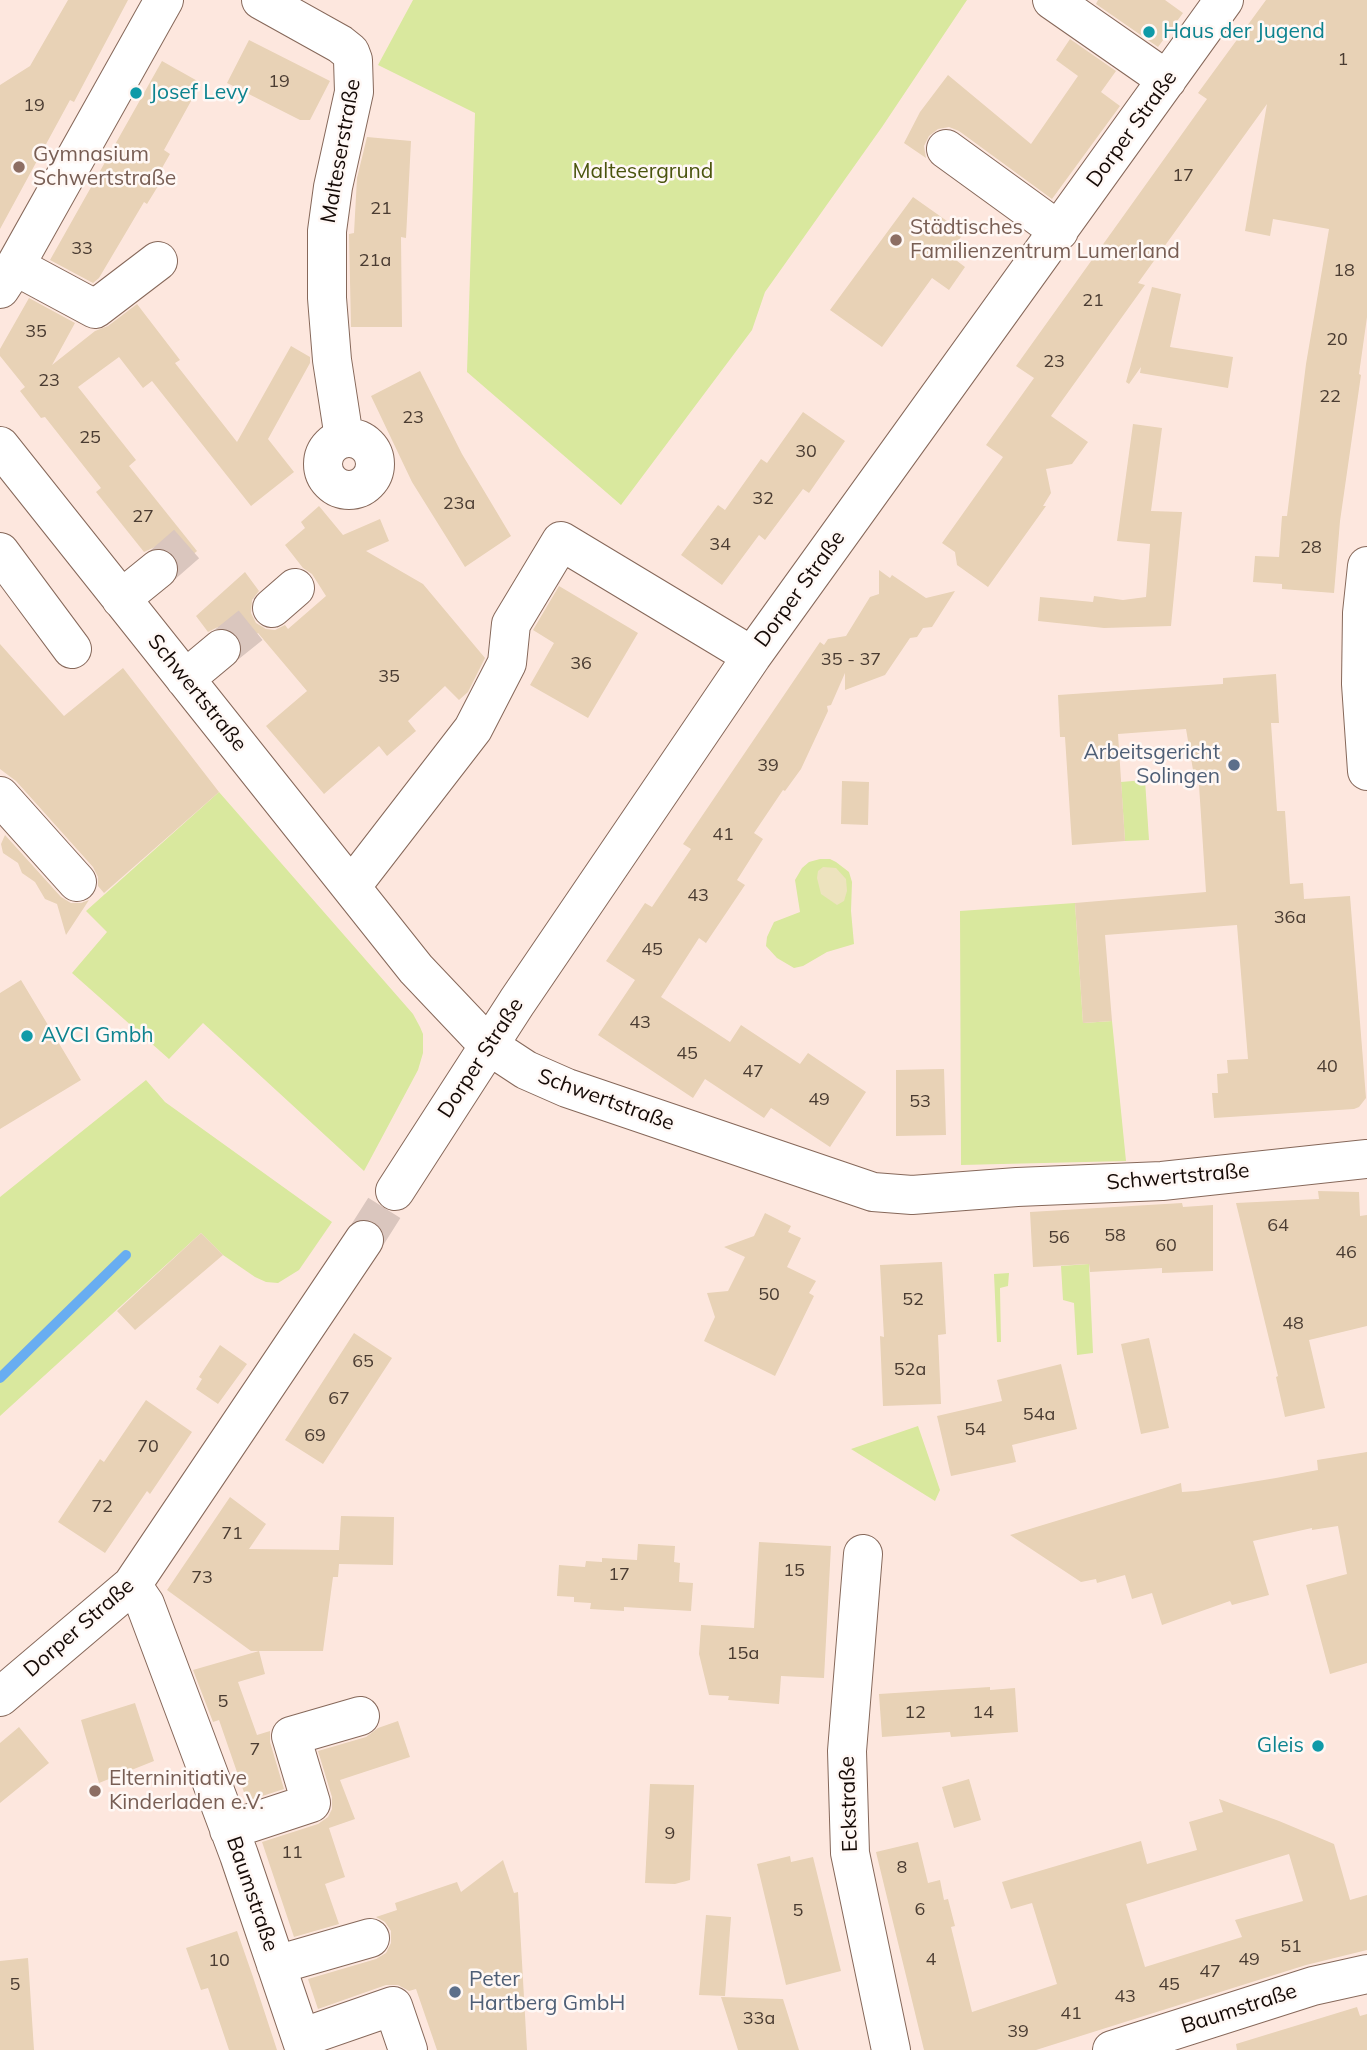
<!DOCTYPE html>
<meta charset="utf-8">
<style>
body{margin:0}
canvas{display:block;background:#fde7de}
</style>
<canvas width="1367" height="2050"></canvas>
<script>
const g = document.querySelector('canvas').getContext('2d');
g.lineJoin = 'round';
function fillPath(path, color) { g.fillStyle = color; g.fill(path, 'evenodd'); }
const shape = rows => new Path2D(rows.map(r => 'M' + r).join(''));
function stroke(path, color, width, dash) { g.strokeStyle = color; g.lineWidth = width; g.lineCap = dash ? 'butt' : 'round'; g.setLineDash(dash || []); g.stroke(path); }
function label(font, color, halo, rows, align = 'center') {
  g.font = font + ' Mulish,sans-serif'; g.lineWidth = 5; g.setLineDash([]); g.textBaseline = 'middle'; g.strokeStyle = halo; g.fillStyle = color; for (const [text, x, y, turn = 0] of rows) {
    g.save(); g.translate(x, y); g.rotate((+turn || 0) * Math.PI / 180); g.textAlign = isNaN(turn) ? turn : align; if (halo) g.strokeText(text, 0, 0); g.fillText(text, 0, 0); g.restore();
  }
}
fillPath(shape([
 [413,0,967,0,882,127,765,292,752,330,621,505,467,372,475,113,378,65],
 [1145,780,1149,840,1125,841,1121,782],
 [219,792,413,1014,420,1027,423,1034,423,1053,418,1070,364,1171,203,1023,169,1059,72,973,107,932,86,911],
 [820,859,830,859,836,862,849,872,852,882,851,911,854,944,827,952,803,966,794,968,777,958,766,946,767,937,774,922,800,912,795,880,802,868,809,862],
 [1075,903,1083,1023,1112,1021,1126,1161,961,1165,960,911],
 [146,1080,165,1102,332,1222,299,1270,278,1283,266,1282,255,1277,223,1255,201,1233,0,1416,0,1197],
 [1089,1264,1093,1353,1077,1355,1074,1303,1063,1300,1061,1266],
 [1009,1273,1008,1286,1000,1288,1001,1342,997,1342,994,1274],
 [918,1426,940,1490,935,1501,851,1449]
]), '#d9e89e');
fillPath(shape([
 [823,867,836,868,846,879,847,891,844,901,837,905,821,894,817,878,818,871]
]), '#ede3be');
stroke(shape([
 [0,1378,126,1255]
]), '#68adf1', 10);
fillPath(shape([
 [68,0,128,0,74,102,70,100,0,229,0,85,30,66],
 [1098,0,1165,0,1183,13,1158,47,1096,4],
 [1266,0,1367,0,1367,317,1359,374,1361,375,1340,521,1334,593,1282,589,1282,584,1253,582,1255,556,1279,557,1282,516,1287,516,1306,364,1329,229,1273,219,1270,236,1245,231,1267,104,1138,283,1145,285,1051,416,1088,442,1072,464,1046,469,1051,493,1043,506,1046,506,988,587,957,565,955,552,942,543,1003,457,986,445,1034,378,1016,366,1207,99,1198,93],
 [1070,39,1116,71,1101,92,1120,106,1052,199,959,131,949,127,938,129,929,136,924,146,926,158,904,143,920,112,948,75,1031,144,1078,76,1056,60],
 [249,40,330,81,310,120,300,120,227,83],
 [162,61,201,83,164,150,170,154,158,175,163,178,147,204,144,202,99,278,93,283,50,260],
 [367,137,411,141,406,238,401,237,402,327,351,327,349,234,354,233,357,178],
 [913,197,964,233,948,254,965,267,949,290,932,278,882,347,830,310],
 [1152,287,1181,294,1170,347,1233,357,1228,388,1140,373,1141,367,1129,384,1126,382],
 [29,298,75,323,52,365,95,331,108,326,137,304,180,360,175,363,237,442,291,346,310,357,310,363,268,439,294,472,251,506,152,381,143,388,119,357,78,387,136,460,129,466,197,551,180,566,175,556,166,549,155,547,144,552,96,492,101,488,45,417,41,418,20,391,25,387,0,356,0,349],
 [420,371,462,454,511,536,465,567,412,482,371,396],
 [803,412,845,441,809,493,803,489,765,540,759,535,722,585,681,555,718,505,725,510,761,459,767,463],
 [1133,424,1162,428,1151,511,1182,512,1171,626,1104,628,1038,621,1040,597,1093,602,1094,596,1123,600,1146,597,1150,544,1117,541],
 [319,506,343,535,380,519,389,541,366,551,423,584,485,658,468,692,459,700,445,686,408,721,416,731,387,756,379,746,324,794,266,726,307,691,258,633,243,647,238,636,229,629,218,627,208,632,196,616,245,572,259,591,252,600,251,613,256,623,266,629,275,630,285,625,288,629,326,596,312,574,303,568,285,545,305,528,301,522],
 [879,570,890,578,892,575,926,598,955,591,932,627,923,628,917,637,910,638,885,675,845,690,845,673,831,705,827,706,828,711,801,769,785,791,783,790,754,833,763,839,737,880,745,885,706,943,699,938,661,997,730,1042,741,1025,800,1064,808,1053,866,1092,830,1147,771,1108,764,1118,705,1079,693,1098,598,1035,635,980,606,961,645,903,652,907,691,849,683,844,820,642,824,645,828,639,846,636,870,597,879,594],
 [559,586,638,633,588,718,530,685,554,643,533,630],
 [0,644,64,716,123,668,219,792,104,893,98,886,98,877,93,867,16,781,0,769],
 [1276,674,1279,723,1271,723,1277,811,1285,811,1290,884,1303,883,1304,899,1350,896,1366,1098,1359,1107,1354,1109,1214,1118,1212,1093,1218,1093,1217,1074,1228,1073,1227,1060,1248,1059,1237,925,1105,935,1112,1021,1083,1023,1075,903,1206,892,1198,770,1193,770,1186,729,1118,734,1125,841,1072,845,1065,737,1060,737,1058,695,1223,684,1223,678],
 [842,781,869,782,868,825,841,824],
 [5,835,61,897,71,903,81,903,89,900,66,935,57,904,45,899,35,882,22,873,18,863,3,853,1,844],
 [21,980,81,1080,0,1129,0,993],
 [944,1069,946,1135,896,1136,896,1070],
 [1318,1191,1359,1192,1360,1216,1367,1215,1367,1326,1309,1340,1325,1408,1285,1417,1276,1377,1278,1376,1236,1203,1319,1199],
 [1182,1203,1183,1207,1213,1205,1213,1271,1162,1273,1162,1268,1090,1272,1089,1264,1033,1267,1030,1212],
 [765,1213,791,1226,788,1232,801,1238,787,1267,816,1281,809,1293,814,1296,775,1376,704,1341,715,1317,707,1293,728,1291,745,1257,724,1247,754,1236],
 [201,1233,223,1255,135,1330,117,1311],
 [942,1262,946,1334,938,1335,941,1404,883,1406,880,1336,884,1337,880,1265],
 [354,1333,392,1358,323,1464,285,1440],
 [1149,1338,1169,1428,1141,1434,1121,1344],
 [220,1345,247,1364,218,1404,196,1389,202,1379,199,1377],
 [1061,1364,1077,1429,1012,1445,1016,1462,951,1476,937,1416,1002,1401,997,1380],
 [146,1400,192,1432,150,1494,147,1491,105,1553,58,1522,100,1459,104,1462],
 [1367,1452,1367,1663,1330,1674,1306,1585,1347,1574,1338,1526,1312,1530,1312,1528,1253,1541,1269,1595,1232,1605,1230,1601,1162,1625,1152,1593,1132,1599,1125,1575,1097,1583,1096,1579,1081,1582,1010,1535,1181,1483,1182,1492,1197,1491,1276,1478,1318,1470,1317,1460],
 [230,1497,266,1524,249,1549,339,1550,341,1516,394,1517,393,1565,339,1564,338,1577,333,1577,323,1651,251,1651,167,1590],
 [759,1542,831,1546,824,1678,781,1676,779,1704,728,1700,729,1696,709,1695,699,1654,701,1625,754,1628],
 [638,1544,675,1546,674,1562,680,1563,679,1582,693,1583,691,1611,624,1607,624,1611,590,1609,591,1603,574,1602,574,1597,557,1596,559,1565,585,1567,586,1561,602,1562,602,1558,637,1560],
 [259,1651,265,1674,238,1682,257,1735,270,1731,270,1742,284,1789,247,1801,219,1720,213,1722,193,1670],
 [990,1687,990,1690,1015,1688,1018,1732,951,1737,950,1732,882,1737,879,1694],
 [135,1703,154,1761,99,1783,81,1720],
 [398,1721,410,1757,340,1780,355,1819,329,1828,345,1877,325,1884,339,1924,294,1937,262,1842,318,1824,328,1817,332,1809,332,1797,318,1751,366,1737,378,1728],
 [19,1727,49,1763,0,1803,0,1743],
 [969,1779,981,1820,954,1828,942,1787],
 [650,1784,694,1785,690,1880,675,1884,645,1883],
 [1219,1799,1279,1821,1334,1844,1350,1900,1367,1895,1367,1950,1306,1965,1036,2050,924,2050,876,1852,918,1842,928,1883,940,1880,944,1900,948,1899,955,1926,951,1927,972,2012,1057,1984,1032,1903,1011,1909,1002,1882,1141,1841,1147,1864,1197,1850,1189,1822,1223,1812],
 [1289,1854,1303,1901,1235,1920,1242,1937,1145,1967,1126,1904],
 [790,1856,791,1862,813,1857,841,1971,786,1985,757,1864],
 [503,1860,514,1893,518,1892,527,2050,437,2050,416,1989,409,1991,398,1985,386,1985,318,2009,308,1979,376,1959,386,1953,391,1943,391,1931,385,1922,376,1917,397,1910,395,1903,457,1882,461,1892],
 [706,1915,731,1917,725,1996,699,1995],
 [237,1931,253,1977,277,2050,229,2050,208,1988,201,1990,186,1948],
 [28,1958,34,2050,0,2050,0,1961],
 [721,1997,783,1999,799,2050,738,2050],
 [1357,2007,1360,2016,1367,2014,1367,2050,1237,2050,1236,2044]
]), '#e8d2b6');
stroke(shape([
 [158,569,190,541],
 [221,649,272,608],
 [364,1240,395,1191]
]), '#dac6be', 38, [38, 19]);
const minor = shape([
 [261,0,340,44,350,52,353,60,354,92,333,187,327,231,327,298,332,360,344,438],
 [1052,0,1167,80],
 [946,149,1059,231],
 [15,266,95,309,158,261],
 [0,289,15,266,164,0],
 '323 464a26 26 0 1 1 52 0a26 26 0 1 1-52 0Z',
 [0,446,416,969,488,1045,526,1070,567,1088,873,1192,912,1195,1017,1187,1162,1181,1367,1159],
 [0,552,72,649],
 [1367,566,1362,613,1361,684,1367,771],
 [121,599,158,569],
 [272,608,295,588],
 [185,679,221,649],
 [0,796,77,882],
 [351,887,473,729,507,663,511,624,561,541,752,656],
 [395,1191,517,1002,752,656,1224,0],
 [863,1554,847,1751,850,1853,891,2050],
 [132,1585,145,1604,239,1855,305,2050],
 [0,1697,132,1585,364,1240],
 [229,1830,311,1803,291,1736,360,1716],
 [276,1965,370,1938],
 [301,2038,393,2006,408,2050],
 [1112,2050,1313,1986,1367,1974]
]);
stroke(minor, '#86685a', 40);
stroke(minor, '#fff', 38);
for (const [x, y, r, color] of [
 [1149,32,7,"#0f9aa8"],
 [136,93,7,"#0f9aa8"],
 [19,167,7,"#8d6e63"],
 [896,240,7,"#8d6e63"],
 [1234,765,7,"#5c6f8a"],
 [27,1036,7,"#0f9aa8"],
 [1318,1746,7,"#0f9aa8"],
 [95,1791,7,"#8d6e63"],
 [455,1992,7,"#5c6f8a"]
]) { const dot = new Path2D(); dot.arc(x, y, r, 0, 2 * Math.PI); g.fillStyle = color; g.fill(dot); stroke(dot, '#fff8f5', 2.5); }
label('18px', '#4a3c32', null, [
 ["1",1343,60],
 ["19",279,82],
 ["19",34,106],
 ["17",1183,176],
 ["21",381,209],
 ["33",82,249],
 ["21a",375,261],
 ["18",1344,271],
 ["21",1093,301],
 ["35",36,332],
 ["20",1337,340],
 ["23",1054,362],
 ["23",49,381],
 ["22",1330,397],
 ["23",413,418],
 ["25",90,438],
 ["30",806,452],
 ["32",763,499],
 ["23a",459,504],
 ["27",143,517],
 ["34",720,545],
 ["28",1311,548],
 ["35 - 37",851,660],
 ["36",581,664],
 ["35",389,677],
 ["39",768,766],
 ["41",723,835],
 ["43",698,896],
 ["36a",1290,918],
 ["45",652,950],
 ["43",640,1023],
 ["45",687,1054],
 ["40",1327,1067],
 ["47",753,1072],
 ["49",819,1100],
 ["53",920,1102],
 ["64",1278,1226],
 ["58",1115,1236],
 ["56",1059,1238],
 ["60",1166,1246],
 ["46",1346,1253],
 ["50",769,1295],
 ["52",913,1300],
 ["48",1293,1324],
 ["65",363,1362],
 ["52a",910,1370],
 ["67",339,1399],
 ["54a",1039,1415],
 ["54",975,1430],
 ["69",315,1436],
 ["70",148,1447],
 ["72",102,1507],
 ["71",232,1534],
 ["15",794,1571],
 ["17",619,1575],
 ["73",202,1578],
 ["15a",743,1654],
 ["5",223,1702],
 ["12",915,1713],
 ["14",983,1713],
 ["7",255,1750],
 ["9",670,1834],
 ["11",292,1853],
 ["8",902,1868],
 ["6",920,1910],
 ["5",798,1911],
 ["51",1291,1947],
 ["4",931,1960],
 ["49",1249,1960],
 ["10",219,1961],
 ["47",1210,1972],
 ["5",15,1985],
 ["45",1169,1985],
 ["43",1125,1997],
 ["41",1071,2014],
 ["33a",759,2019],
 ["39",1018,2032]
]);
label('21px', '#0d838f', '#fff8f5', [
 ["Haus der Jugend",1163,32],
 ["Josef Levy",150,93],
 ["AVCI Gmbh",41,1036],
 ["Gleis",1304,1746,"right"]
], 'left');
label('21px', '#150a06', '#fff8f5', [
 ["Dorper Straße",1132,129,-54],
 ["Malteserstraße",341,151,-80],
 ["Dorper Straße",800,589,-54],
 ["Schwertstraße",197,693,51],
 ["Dorper Straße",481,1058,-57],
 ["Schwertstraße",606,1100,20],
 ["Schwertstraße",1178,1177,-5],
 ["Dorper Straße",79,1628,-41],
 ["Eckstraße",849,1804,-92],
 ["Baumstraße",252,1894,71],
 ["Baumstraße",1239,2009,-18]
]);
label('21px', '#785e54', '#fff8f5', [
 ["Gymnasium",33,155],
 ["Schwertstraße",33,179],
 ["Städtisches",910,228],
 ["Familienzentrum Lumerland",910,252],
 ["Elterninitiative",109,1779],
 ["Kinderladen e.V.",109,1803]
], 'left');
label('21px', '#4a540d', '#fff8f5', [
 ["Maltesergrund",643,172]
]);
label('21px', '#4e5e75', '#fff8f5', [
 ["Arbeitsgericht",1220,753],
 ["Solingen",1220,777],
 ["Peter",469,1980,"left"],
 ["Hartberg GmbH",469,2004,"left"]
], 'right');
</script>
